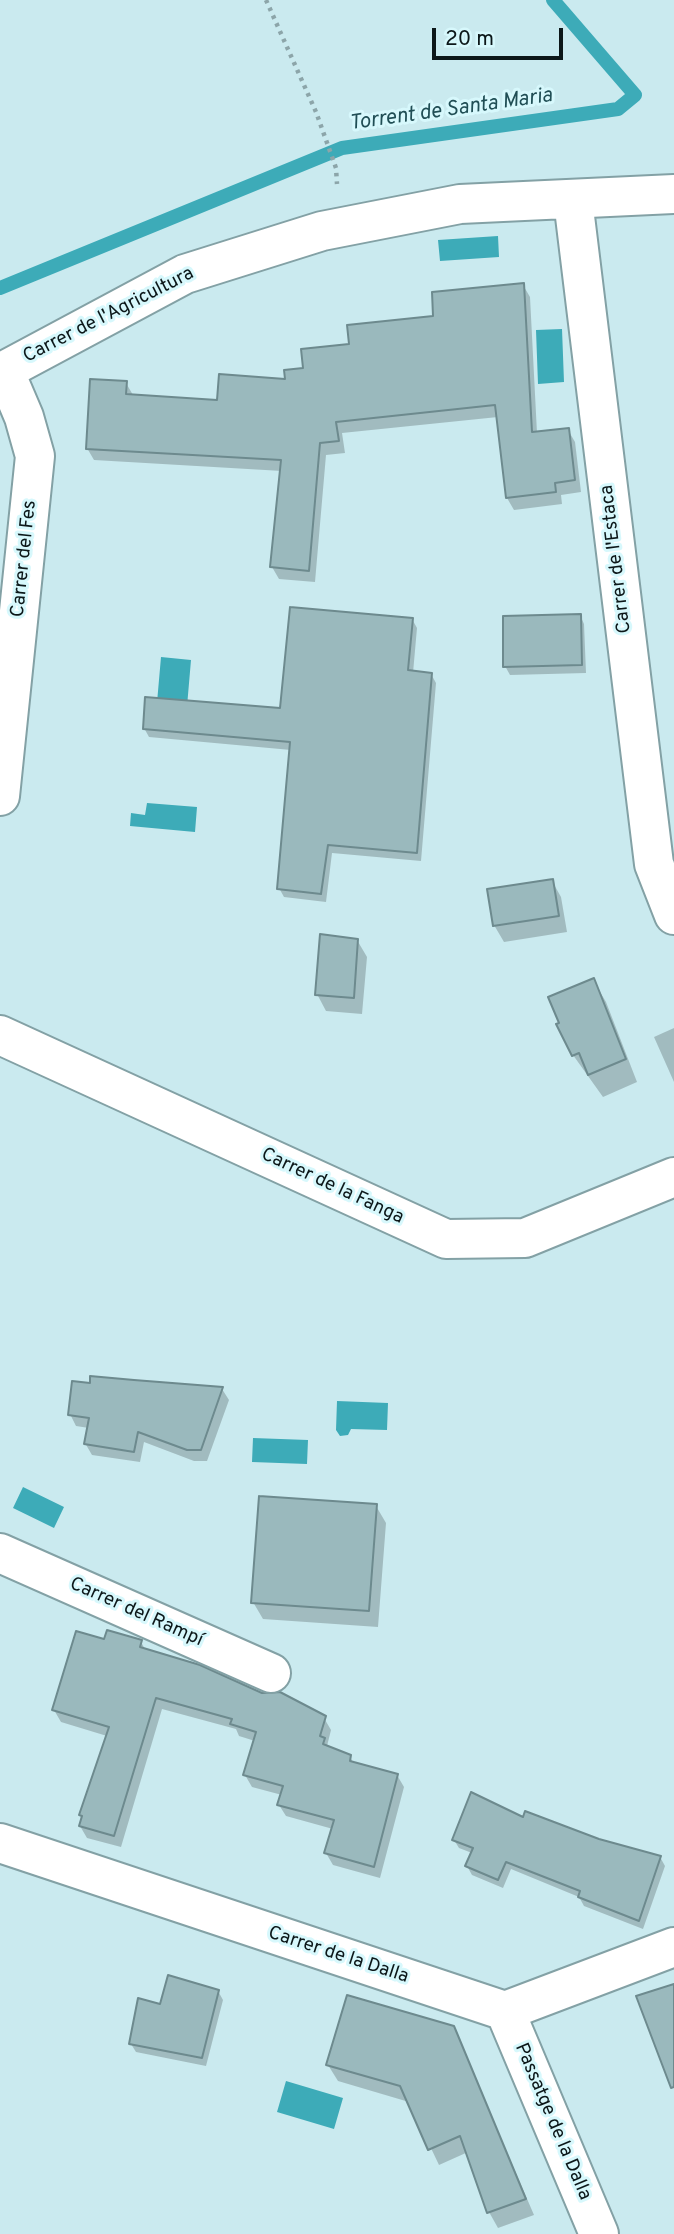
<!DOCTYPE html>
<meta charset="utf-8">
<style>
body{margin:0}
#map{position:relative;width:674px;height:2234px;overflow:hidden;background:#caeaef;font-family:Overpass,sans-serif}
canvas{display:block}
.scale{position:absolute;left:432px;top:28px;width:131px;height:32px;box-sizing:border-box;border:4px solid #0c1719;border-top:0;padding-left:9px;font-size:21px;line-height:24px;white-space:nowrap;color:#0c1719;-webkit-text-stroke:5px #d7f8fc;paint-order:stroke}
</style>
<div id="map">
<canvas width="674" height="2234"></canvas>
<div class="scale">20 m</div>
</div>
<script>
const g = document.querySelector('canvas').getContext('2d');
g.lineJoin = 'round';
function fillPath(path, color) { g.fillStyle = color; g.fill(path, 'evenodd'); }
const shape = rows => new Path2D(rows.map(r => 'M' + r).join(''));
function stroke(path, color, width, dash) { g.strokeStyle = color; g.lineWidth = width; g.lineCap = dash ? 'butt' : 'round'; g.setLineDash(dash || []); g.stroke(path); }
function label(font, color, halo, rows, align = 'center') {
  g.font = font + ' Overpass,sans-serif'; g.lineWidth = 6; g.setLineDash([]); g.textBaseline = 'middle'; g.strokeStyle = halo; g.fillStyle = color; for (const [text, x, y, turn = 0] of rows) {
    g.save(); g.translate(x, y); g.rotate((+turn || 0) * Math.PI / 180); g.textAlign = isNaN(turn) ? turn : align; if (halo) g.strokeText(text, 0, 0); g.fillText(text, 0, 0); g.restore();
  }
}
fillPath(shape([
 [498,236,499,257,440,261,438,240],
 [562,329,564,382,538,384,536,330],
 [161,657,191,660,186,718,156,714],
 [147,803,197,807,195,832,130,826,131,813,145,815],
 [337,1401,388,1403,387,1430,351,1429,348,1435,340,1436,336,1430],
 [253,1438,308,1440,307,1464,252,1462],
 [23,1487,64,1507,54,1528,13,1508],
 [286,2081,343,2098,334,2129,277,2112]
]), '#3dabb8');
fillPath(shape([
 [523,285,530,297,537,433,568,430,575,442,581,492,561,495,562,504,514,510,507,498,498,417,342,433,345,453,326,455,315,582,279,579,272,567,282,471,94,460,87,448,126,383,133,395,219,401,287,381,351,345],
 [580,615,584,624,586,673,510,675,505,666],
 [412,619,417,628,413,673,431,674,436,683,421,861,332,853,326,902,284,897,279,888,291,750,149,737,144,728,282,710],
 [552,881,561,897,567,932,504,942,494,925],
 [357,940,367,957,362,1014,326,1011,317,994],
 [593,980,606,1002,637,1082,603,1097,573,1055],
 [674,1028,674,1082,654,1037],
 [222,1389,229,1400,207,1461,194,1461,144,1442,140,1462,92,1455,85,1443,89,1428,76,1426,70,1414],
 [376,1506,386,1523,378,1627,263,1619,253,1602],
 [105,1642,141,1642,146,1651,324,1718,331,1730,327,1746,350,1757,354,1764,397,1775,404,1787,380,1878,333,1865,326,1853,333,1829,286,1816,279,1805,282,1795,252,1787,245,1775,255,1741,239,1736,236,1729,162,1709,121,1847,87,1838,80,1826,81,1815,107,1736,61,1722,54,1710],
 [524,1819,660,1857,665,1866,643,1929,584,1906,579,1897,511,1869,503,1888,472,1875,467,1866,472,1853,459,1848,454,1840],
 [218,1991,223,2000,206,2066,136,2052,131,2044,161,2006],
 [453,2027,534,2215,498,2228,489,2212,468,2152,439,2165,409,2102,338,2081,328,2065]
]), '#0003');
stroke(shape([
 [0,288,342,148,618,109,635,95,553,0]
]), '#3dabb8', 14);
const building = shape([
 [524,283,532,432,569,428,575,480,555,483,556,492,506,498,495,405,336,422,339,441,320,443,309,571,270,567,281,460,86,449,90,379,127,381,126,394,217,400,219,374,285,379,284,370,303,368,301,349,349,344,347,325,433,316,432,292,524,283],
 [290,607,413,618,408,670,432,673,417,853,328,845,321,894,277,889,290,742,143,729,145,697,280,708,290,607],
 [581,614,582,665,503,667,503,616,581,614],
 [553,879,559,916,493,926,487,889,553,879],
 [320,934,358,939,354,998,315,995,320,934],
 [594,978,626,1059,588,1075,579,1053,572,1056,556,1024,559,1023,548,997,594,978],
 [90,1376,134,1380,223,1387,201,1450,187,1450,138,1432,134,1452,84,1444,89,1418,68,1415,72,1381,90,1383,90,1376],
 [259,1496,377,1504,369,1611,251,1603,259,1496],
 [107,1630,142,1640,140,1647,200,1665,262,1693,280,1692,326,1716,320,1736,325,1738,323,1744,351,1755,350,1761,398,1774,374,1867,324,1853,334,1820,277,1805,283,1786,243,1775,256,1732,230,1724,232,1719,156,1698,114,1836,79,1826,82,1816,79,1815,109,1727,52,1710,76,1631,104,1639,107,1630],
 [471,1792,523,1817,525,1811,599,1839,661,1856,639,1921,578,1897,580,1891,506,1862,498,1880,465,1866,473,1848,452,1840,471,1792],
 [168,1975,219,1990,202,2058,129,2044,138,1998,160,2004,168,1975],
 [674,1984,674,2087,671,2088,636,1996,674,1984],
 [347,1995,454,2026,526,2199,487,2213,460,2136,428,2150,400,2086,326,2065,347,1995]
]);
fillPath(building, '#9ab9bd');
stroke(building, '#6d8a8e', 2);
const minor = shape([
 [573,200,654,864,674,915],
 [0,373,185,274,322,231,460,204,674,194],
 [0,796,35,456,24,417,4,370],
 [0,1035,446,1239,525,1238,674,1177],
 [0,1553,271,1673],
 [0,1843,505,2011,674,1947],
 [505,2011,599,2234]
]);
stroke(minor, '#83a1a5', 42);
stroke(shape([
 [266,0,316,112,336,168,337,184]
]), '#8ca5a9', 4.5, [3.5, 5]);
stroke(minor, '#fff', 38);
label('19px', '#0c1719', '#d7f8fc', [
 ["Carrer de l'Agricultura",109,316,-27],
 ["Carrer del Fes",25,559,-84],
 ["Carrer de l'Estaca",617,559,-97],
 ["Carrer de la Fanga",332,1187,25],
 ["Carrer del Rampí",136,1613,24],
 ["Carrer de la Dalla",338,1956,18],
 ["Passatge de la Dalla",552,2122,67]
]);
label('italic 21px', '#204e55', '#d7f8fc', [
 ["Torrent de Santa Maria",451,111,-8]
]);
</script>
